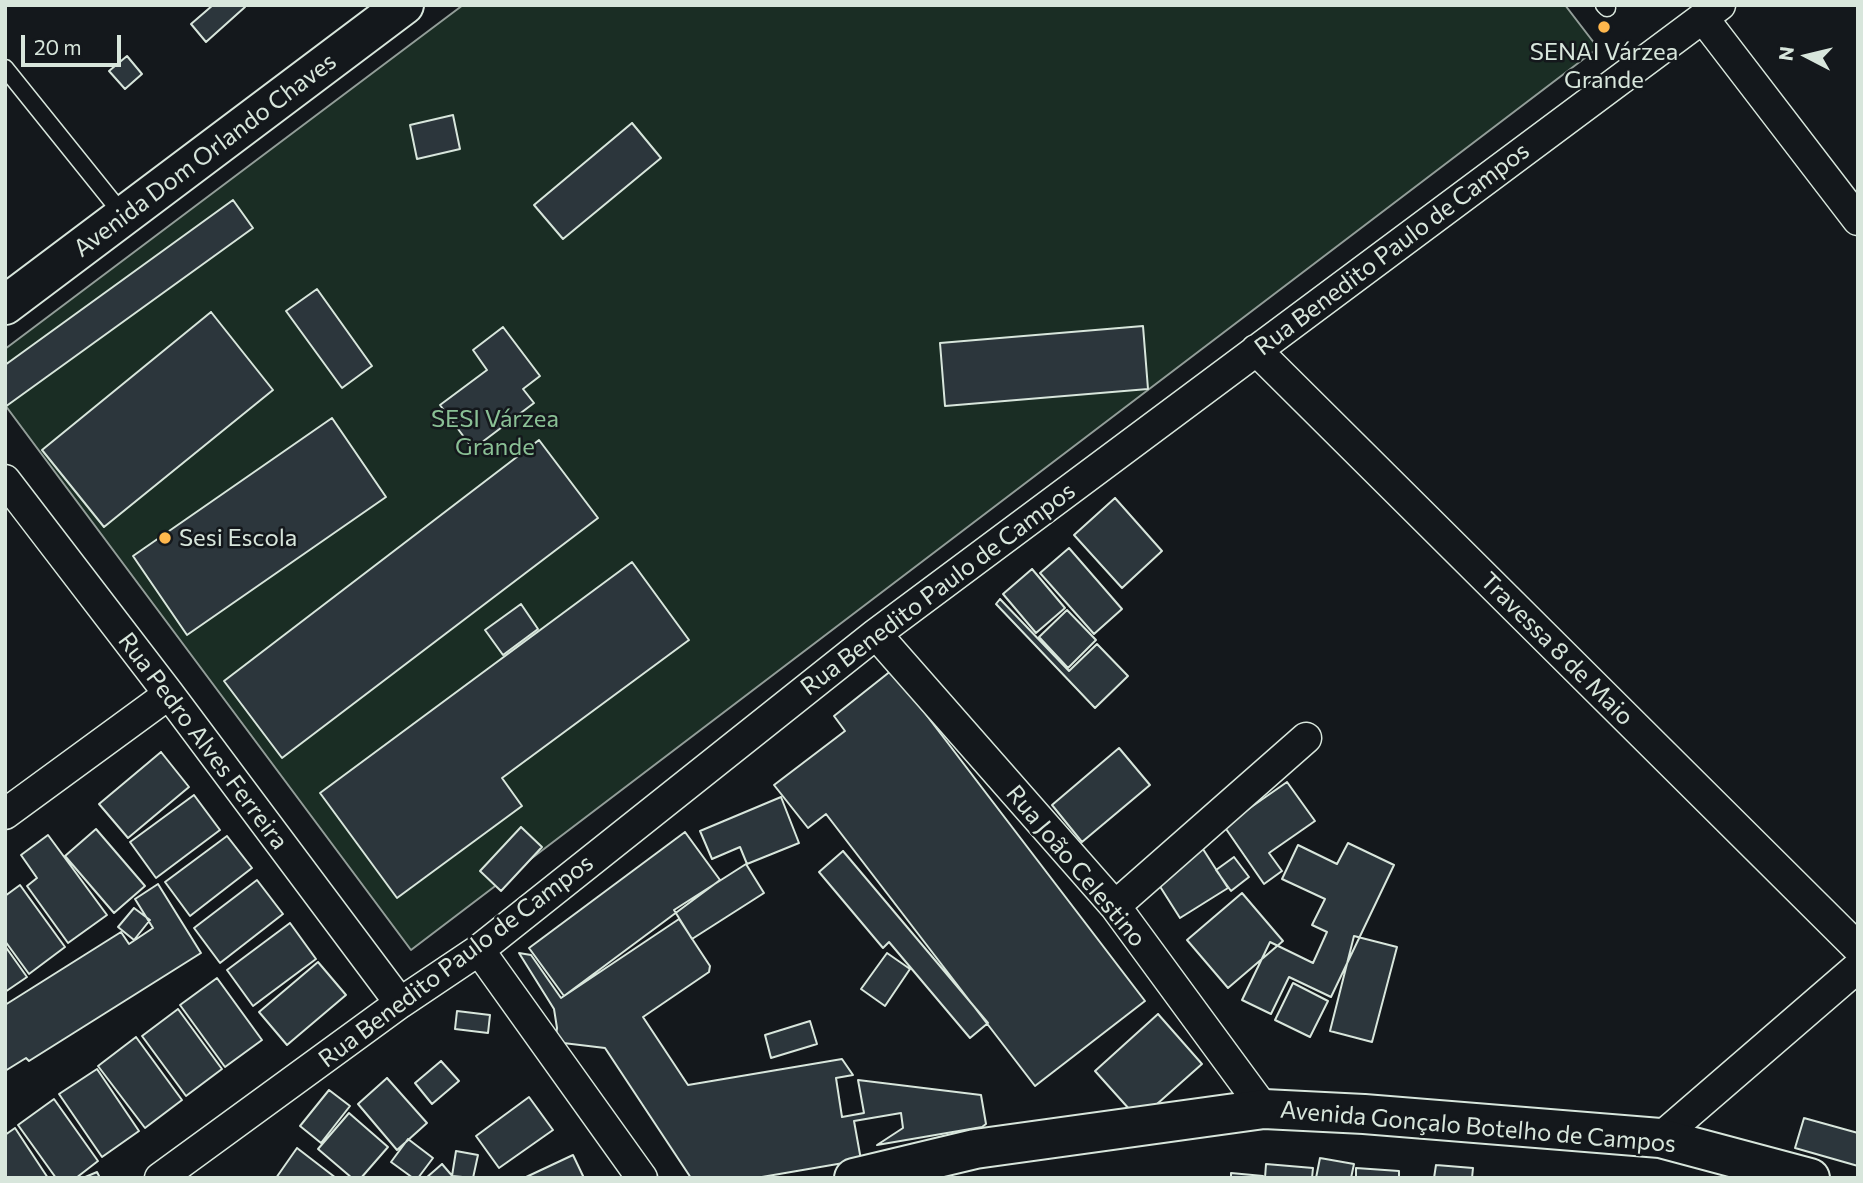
<!DOCTYPE html>
<meta charset="utf-8">
<style>
body{margin:0}
#map{position:relative;width:1863px;height:1183px;overflow:hidden;background:#14181c;font-family:Commissioner,sans-serif}
canvas{display:block}
.frame{position:absolute;inset:0;border:7px solid #d8e6dc;pointer-events:none}
.north{position:absolute;left:1772px;top:21px;width:70px;height:70px;-webkit-text-stroke:5px #14181c;paint-order:stroke;rotate:277deg;font-size:19px;font-weight:700;line-height:28px;text-align:center;color:#d8e6dc}
.north::after{content:'';display:block;margin:auto;width:24px;height:32px;background:#d8e6dc;clip-path:polygon(50% 0,100% 100%,50% 72%,0 100%)}
.scale{position:absolute;left:21px;top:35px;width:100px;height:32px;box-sizing:border-box;border:4px solid #d8e6dc;border-top:0;padding-left:9px;font-size:21px;line-height:24px;white-space:nowrap;color:#d8e6dc;-webkit-text-stroke:5px #14181c;paint-order:stroke}
</style>
<div id="map">
<canvas width="1863" height="1183"></canvas>
<div class="frame"></div>
<div class="north">N</div>
<div class="scale">20 m</div>
</div>
<script>
const g = document.querySelector('canvas').getContext('2d');
g.lineJoin = 'round';
function fillPath(path, color) { g.fillStyle = color; g.fill(path, 'evenodd'); }
const shape = rows => new Path2D(rows.map(r => 'M' + r).join(''));
function stroke(path, color, width, dash) { g.strokeStyle = color; g.lineWidth = width; g.lineCap = dash ? 'butt' : 'round'; g.setLineDash(dash || []); g.stroke(path); }
function label(font, color, halo, rows, align = 'center') {
  g.font = font + ' Commissioner,sans-serif'; g.lineWidth = 5; g.setLineDash([]); g.textBaseline = 'middle'; g.strokeStyle = halo; g.fillStyle = color; for (const [text, x, y, turn = 0] of rows) {
    g.save(); g.translate(x, y); g.rotate((+turn || 0) * Math.PI / 180); g.textAlign = isNaN(turn) ? turn : align; if (halo) g.strokeText(text, 0, 0); g.fillText(text, 0, 0); g.restore();
  }
}
const green = shape([
 [463,5,1565,5,1598,48,411,950,5,405,5,349,463,5]
]);
fillPath(green, '#1a2d24');
stroke(green, '#939e99', 2);
const building = shape([
 [213,5,243,5,245,7,206,42,191,24,213,5],
 [127,56,142,74,125,89,109,71,127,56],
 [453,115,460,149,417,159,410,125,453,115],
 [632,123,661,158,563,239,534,205,632,123],
 [233,200,253,228,5,407,5,365,233,200],
 [317,289,372,366,342,388,286,311,317,289],
 [211,312,273,390,104,527,42,450,211,312],
 [1143,326,1148,389,945,406,940,343,1143,326],
 [503,327,540,376,523,389,534,403,473,449,440,405,487,370,473,350,503,327],
 [332,418,386,497,187,635,133,556,332,418],
 [539,440,598,518,282,758,224,681,539,440],
 [1115,498,1162,551,1122,588,1074,535,1115,498],
 [1069,548,1122,609,1094,634,1040,573,1069,548],
 [632,562,689,640,502,778,522,806,397,898,320,793,632,562],
 [1032,569,1065,608,1036,633,1003,594,1032,569],
 [1000,599,1069,671,1097,644,1128,676,1095,708,996,604,1000,599],
 [521,604,538,629,503,655,485,630,521,604],
 [1067,610,1096,640,1068,668,1039,637,1067,610],
 [892,670,1145,1001,1035,1086,826,814,808,828,774,785,845,731,834,716,892,670],
 [1119,748,1150,785,1082,842,1052,805,1119,748],
 [161,752,189,787,128,838,99,804,161,752],
 [1287,782,1315,821,1269,853,1282,871,1264,884,1224,826,1287,782],
 [194,795,220,830,156,878,130,842,194,795],
 [781,797,799,843,747,864,740,847,712,859,700,831,781,797],
 [521,827,542,847,501,891,480,871,521,827],
 [96,829,145,886,114,913,65,856,96,829],
 [685,832,720,880,564,996,529,948,685,832],
 [48,835,107,915,68,943,27,886,37,878,21,855,48,835],
 [227,836,252,868,190,916,165,882,227,836],
 [1348,843,1394,865,1331,997,1289,977,1271,1014,1242,1000,1270,942,1313,963,1327,932,1312,925,1325,899,1282,879,1298,845,1337,864,1348,843],
 [1201,846,1228,888,1180,918,1154,877,1201,846],
 [843,851,988,1023,970,1038,889,942,883,948,819,872,843,851],
 [1234,857,1249,877,1231,891,1216,870,1234,857],
 [746,864,764,893,692,939,674,910,746,864],
 [257,880,283,914,220,963,194,928,257,880],
 [158,884,201,953,29,1061,26,1058,5,1071,5,1005,121,932,129,944,153,928,135,899,158,884],
 [20,885,65,947,29,974,5,941,5,896,20,885],
 [1242,893,1283,941,1228,988,1187,940,1242,893],
 [134,908,150,920,134,940,118,927,134,908],
 [679,919,710,966,709,972,643,1017,688,1085,842,1059,853,1075,836,1078,842,1117,864,1113,858,1080,981,1095,986,1124,982,1127,877,1145,903,1128,901,1113,854,1121,861,1160,756,1178,691,1178,605,1048,555,1042,557,1028,554,1009,519,953,531,955,561,998,679,919],
 [290,923,316,959,253,1006,227,970,290,923],
 [1354,936,1397,947,1372,1042,1330,1031,1354,936],
 [5,946,27,977,5,992,5,946],
 [887,953,910,969,885,1006,861,989,887,953],
 [318,962,346,995,287,1045,259,1012,318,962],
 [217,978,262,1040,225,1067,180,1005,217,978],
 [1293,983,1328,1001,1310,1037,1275,1020,1293,983],
 [178,1009,222,1069,186,1096,142,1036,178,1009],
 [457,1011,490,1015,488,1033,455,1029,457,1011],
 [1158,1014,1202,1064,1139,1120,1095,1071,1158,1014],
 [810,1021,817,1044,771,1058,765,1035,810,1021],
 [136,1037,182,1100,145,1128,98,1066,136,1037],
 [441,1061,459,1081,432,1104,415,1083,441,1061],
 [97,1069,139,1131,102,1157,59,1094,97,1069],
 [387,1078,427,1123,397,1150,358,1104,387,1078],
 [329,1090,350,1106,321,1143,300,1126,329,1090],
 [529,1097,553,1130,499,1168,476,1136,529,1097],
 [54,1099,98,1161,76,1178,56,1178,18,1125,54,1099],
 [349,1113,388,1147,361,1178,352,1178,318,1149,349,1113],
 [1804,1118,1858,1133,1858,1166,1795,1148,1804,1118],
 [15,1128,48,1178,5,1178,5,1135,15,1128],
 [408,1139,433,1158,418,1178,413,1178,391,1162,408,1139],
 [297,1148,336,1178,276,1178,297,1148],
 [456,1151,478,1155,473,1178,452,1176,456,1151],
 [573,1155,584,1178,524,1178,573,1155],
 [1320,1158,1354,1164,1351,1178,1316,1178,1320,1158],
 [442,1164,454,1178,426,1178,442,1164],
 [1266,1164,1313,1168,1312,1178,1265,1178,1266,1164],
 [1436,1165,1473,1168,1472,1178,1434,1178,1436,1165],
 [1356,1168,1399,1171,1399,1178,1356,1178,1356,1168],
 [97,1172,100,1178,83,1178,97,1172],
 [1231,1173,1263,1176,1263,1178,1231,1178,1231,1173]
]);
fillPath(building, '#2c363c');
stroke(building, '#d8e6dc', 2);
const lane = shape([
 [1604,5,1607,8],
 [5,68,124,216]
]);
const street = shape([
 [1703,18,1858,220],
 [1256,350,1858,948],
 [5,480,169,694,400,1003],
 [876,634,1115,906,1264,1109],
 [5,814,169,694],
 [1115,906,1306,738],
 [479,950,642,1178],
 [1660,1138,1858,967],
 [160,1178,400,1003,479,950,876,634,1720,5]
]);
const secondary = shape([
 [5,305,404,5],
 [854,1178,975,1149,1264,1109,1364,1114,1660,1138,1810,1178]
]);
stroke(lane, '#d8e6dc', 19);
stroke(street, '#d8e6dc', 33);
stroke(secondary, '#d8e6dc', 42);
stroke(lane, '#14181c', 16);
stroke(street, '#14181c', 30);
stroke(secondary, '#14181c', 38);
for (const [x, y, r, color] of [
 [1604,27,7,"#ffb74d"],
 [165,538,7,"#ffb74d"]
]) { const dot = new Path2D(); dot.arc(x, y, r, 0, 2 * Math.PI); g.fillStyle = color; g.fill(dot); stroke(dot, '#14181c', 2.5); }
label('24px', '#d8e6dc', '#14181c', [
 ["SENAI Várzea",1604,52],
 ["Grande",1604,80],
 ["Sesi Escola",179,538,"left"]
]);
label('24px', '#d8e6dc', '#14181c', [
 ["Avenida Dom Orlando Chaves",205,155,-37],
 ["Rua Benedito Paulo de Campos",1392,249,-37],
 ["Rua Benedito Paulo de Campos",938,589,-37],
 ["Travessa 8 de Maio",1557,649,45],
 ["Rua Pedro Alves Ferreira",203,741,53],
 ["Rua João Celestino",1076,866,50],
 ["Rua Benedito Paulo de Campos",456,961,-37],
 ["Avenida Gonçalo Botelho de Campos",1478,1127,5]
]);
label('24px', '#8ac095', '#14181c', [
 ["SESI Várzea",495,419],
 ["Grande",495,447]
]);
</script>
